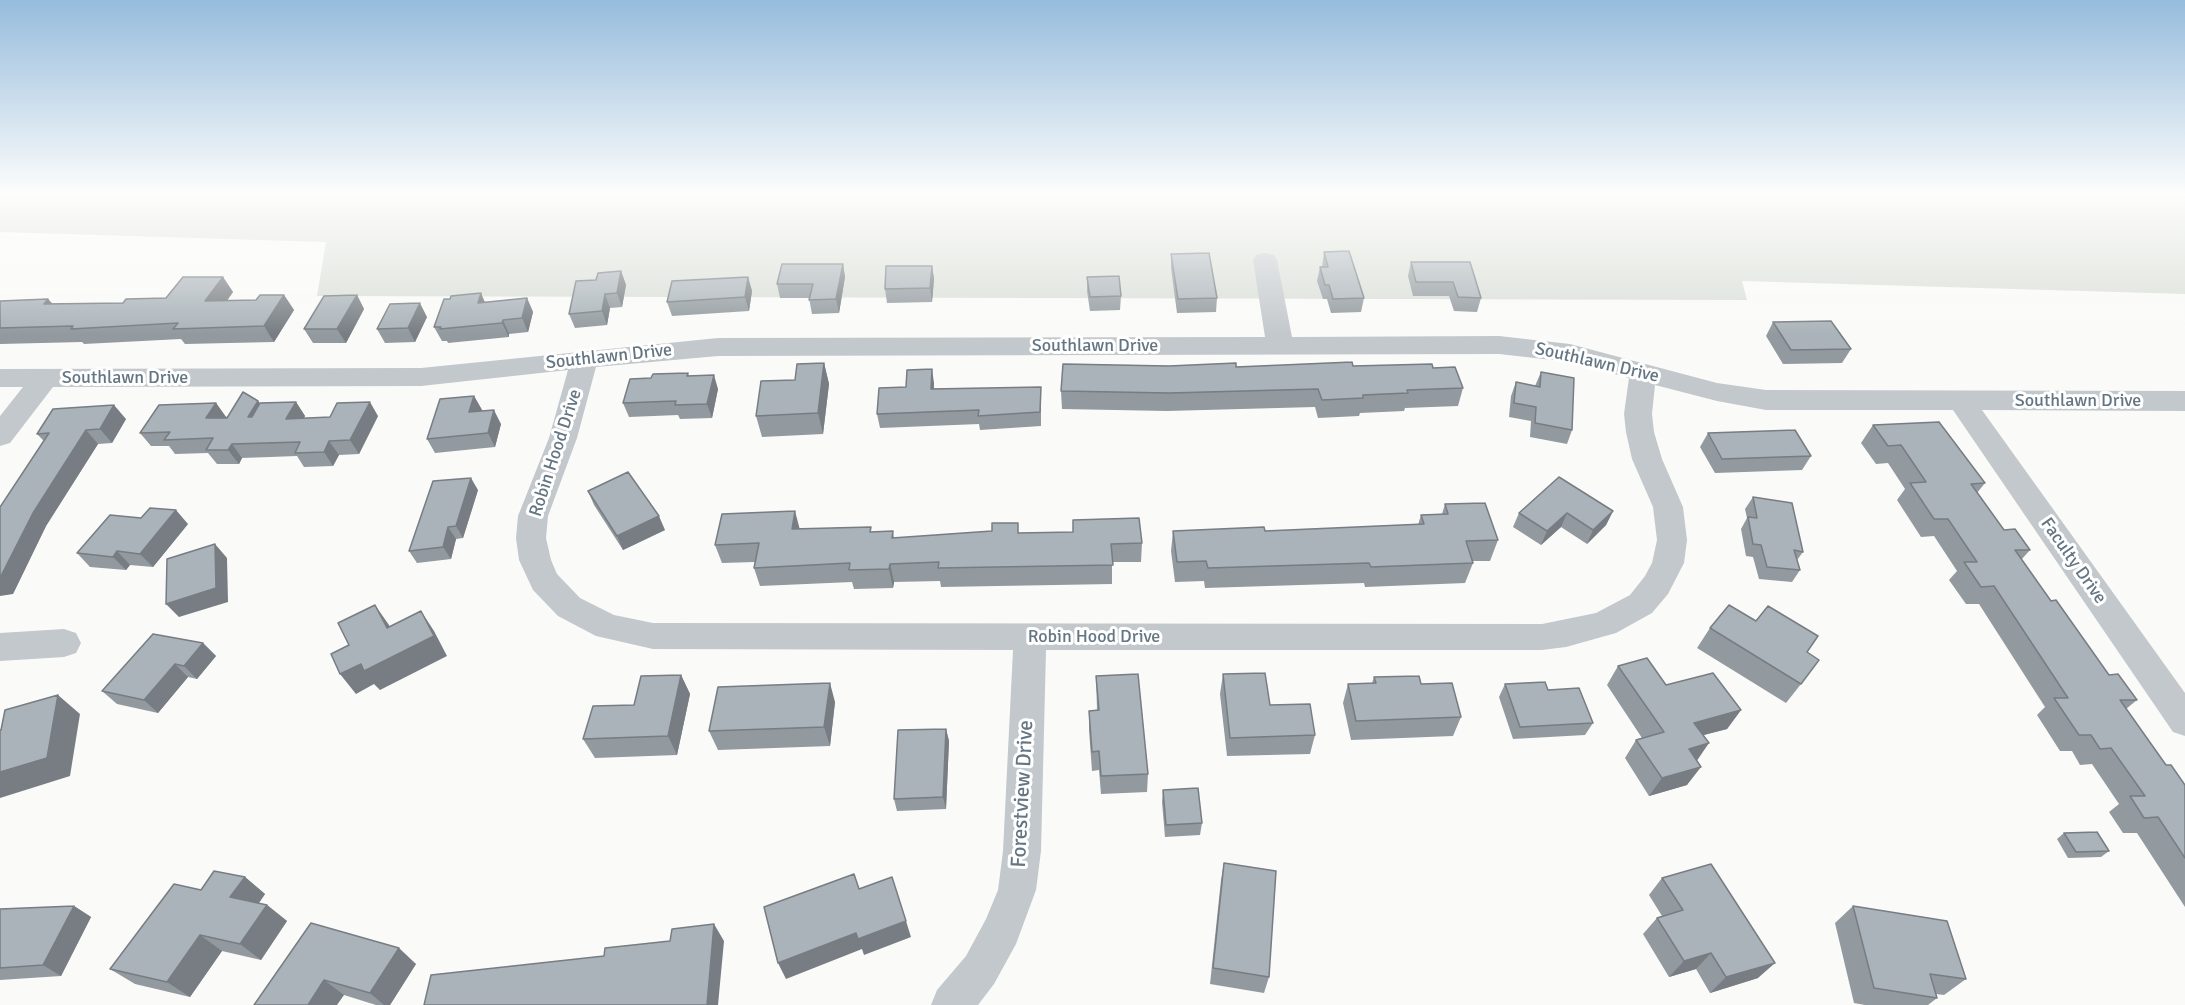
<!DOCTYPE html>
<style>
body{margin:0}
canvas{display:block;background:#fafaf8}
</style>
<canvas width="2185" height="1005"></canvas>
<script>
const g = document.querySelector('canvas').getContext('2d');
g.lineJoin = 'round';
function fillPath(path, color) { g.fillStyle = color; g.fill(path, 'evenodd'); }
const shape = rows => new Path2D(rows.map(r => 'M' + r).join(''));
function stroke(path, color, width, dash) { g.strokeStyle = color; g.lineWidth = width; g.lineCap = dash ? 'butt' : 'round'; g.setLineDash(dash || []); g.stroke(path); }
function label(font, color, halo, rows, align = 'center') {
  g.font = font + ' Signika,sans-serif'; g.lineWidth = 6; g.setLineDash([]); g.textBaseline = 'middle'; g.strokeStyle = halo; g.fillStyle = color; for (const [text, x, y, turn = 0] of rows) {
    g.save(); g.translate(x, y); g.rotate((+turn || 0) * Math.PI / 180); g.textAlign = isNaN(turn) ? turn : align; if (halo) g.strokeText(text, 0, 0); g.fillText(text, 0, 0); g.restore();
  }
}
fillPath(shape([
 [0,194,2185,194,2185,294,1742,281,1747,300,317,296,326,242,0,232]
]), '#dadfd7');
fillPath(shape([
 [1265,253,1274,255,1277,260,1292,337,1499,336,1570,344,1717,383,1766,390,2185,391,2185,411,1982,410,2185,693,2185,736,2173,732,1953,410,1766,410,1717,401,1655,385,1652,414,1654,432,1662,459,1683,507,1687,540,1684,563,1668,594,1652,613,1616,633,1566,647,1542,650,1046,650,1041,851,1036,890,1016,944,994,984,978,1005,931,1005,937,990,966,956,986,919,998,890,1003,851,1013,650,653,649,596,636,558,616,533,590,519,560,516,538,518,516,549,438,568,370,421,386,53,387,10,443,0,446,0,416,23,387,0,387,0,369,421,368,718,338,1265,337,1253,260,1256,255,1265,253],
 [1499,354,1570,362,1629,378,1624,414,1626,432,1632,459,1653,507,1657,540,1652,563,1645,576,1630,595,1596,613,1542,624,653,623,614,615,580,598,557,574,551,560,546,538,548,516,577,438,596,367,718,356,1499,354],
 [64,629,76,633,81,643,76,653,64,657,0,661,0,633,64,629]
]), '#c3c8cc');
fillPath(shape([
 [1324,252,1364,298,1361,312,1331,313,1327,299,1323,299,1317,281,1320,267,1322,267],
 [1171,254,1217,298,1216,312,1177,313,1171,268],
 [1411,262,1470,262,1481,298,1477,312,1454,311,1449,296,1413,296,1408,276],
 [843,264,845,277,839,313,812,314,809,298,780,298,777,284],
 [932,266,934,279,932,302,887,303,885,289],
 [621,271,626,285,622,307,610,308,607,325,575,328,569,314,596,280],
 [223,277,233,292,227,301,256,300,284,295,294,310,274,342,185,344,181,339,84,344,82,342,0,344,0,301,48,299,53,304,123,303,166,298],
 [748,277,752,291,749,311,672,316,667,302],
 [1087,277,1121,296,1120,310,1090,311,1087,291],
 [357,295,364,309,346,343,313,343,304,329],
 [527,298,533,312,528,332,509,334,509,337,448,343,447,341,442,341,434,327,485,302],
 [427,317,415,342,385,343,377,329],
 [1773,322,1851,349,1842,363,1783,364,1766,336],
 [824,363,829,384,823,434,762,437,756,416,795,380],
 [1353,366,1433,368,1463,388,1458,406,1405,408,1404,411,1360,413,1359,416,1318,418,1315,407,1167,411,1062,409,1061,391,1236,367],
 [1541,372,1572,430,1567,444,1530,437,1531,421,1509,417,1511,396,1516,382,1535,386],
 [688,373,689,376,718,389,712,418,680,419,678,415,629,417,623,403,651,378],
 [934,383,934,389,1041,387,1041,426,980,430,979,424,880,428,877,414,906,387],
 [474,396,482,410,481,411,501,424,495,447,435,453,427,439],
 [258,401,260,403,296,402,305,416,304,418,378,416,359,454,339,455,333,466,304,467,297,456,242,458,239,464,217,464,208,453,175,454,169,446,151,446,140,433,216,403,226,417],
 [126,419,112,443,98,444,46,526,13,594,44,441,37,434],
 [1873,425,1985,483,1977,493,2004,530,2030,550,2021,560,2051,601,2109,675,2137,700,2126,709,2166,765,2185,785,2185,907,2137,833,2123,833,2109,812,2119,804,2092,764,2080,765,2072,751,2060,751,2037,715,2045,707,1979,604,1966,604,1949,580,1957,571,1934,536,1921,537,1897,500,1905,489,1888,463,1876,464,1861,443],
 [1708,433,1811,456,1802,470,1715,473,1700,447],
 [478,490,463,538,456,539,451,559,417,563,409,551],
 [588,491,665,530,623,550,594,505],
 [1753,497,1803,552,1797,560,1800,570,1792,582,1759,579,1753,557,1746,556,1741,529,1747,518,1745,509],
 [1445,504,1498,540,1490,561,1472,561,1473,563,1465,583,1365,587,1364,583,1205,588,1204,581,1175,582,1171,551,1173,531,1265,531,1418,525,1421,515,1442,514],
 [1613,511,1606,525,1587,544,1561,527,1541,545,1513,527,1519,513],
 [188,524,153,567,130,565,126,570,90,567,77,553],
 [800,529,872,532,893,531,894,538,1019,533,1142,543,1141,562,1112,562,1112,584,941,587,940,581,894,582,893,588,854,589,852,582,760,586,754,568,755,562,722,563,715,545],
 [1710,628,1807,652,1801,684,1786,703,1697,648],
 [203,643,216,656,197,679,188,677,158,713,117,704,102,691],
 [1618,666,1666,685,1741,710,1727,729,1703,735,1697,760,1687,785,1649,796,1625,758,1636,740,1642,738,1607,685],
 [1223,674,1315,735,1310,754,1227,756,1220,694],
 [681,675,690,694,677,755,595,758,583,739,634,705],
 [1096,676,1148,774,1147,792,1101,794,1099,770,1092,771,1089,730,1089,711,1097,710],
 [1374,677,1421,684,1461,717,1453,736,1351,740,1343,703,1348,684,1372,683],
 [1505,684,1548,690,1593,723,1585,735,1513,739,1499,697],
 [835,702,830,746,718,750,709,731],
 [946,729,949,741,946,809,897,811,894,799],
 [1163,790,1202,823,1200,835,1165,837,1162,802],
 [2064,833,2109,851,2101,857,2068,858,2057,839],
 [1224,863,1269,977,1264,993,1210,984,1221,880],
 [245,877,265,894,259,903,267,905,287,921,261,960,222,951,190,997,135,984,110,969,201,890],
 [1662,878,1758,978,1710,993,1696,969,1669,977,1643,934,1657,918,1662,916,1649,895],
 [74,906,91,917,61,976,0,980,0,909],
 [1853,906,1966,979,1944,995,1936,994,1937,998,1928,1005,1865,1005,1854,1003,1835,923],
 [311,923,416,964,390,1005,376,1005,344,995,254,1005]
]), '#929a9f');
fillPath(shape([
 [843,264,845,277,839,313,836,299],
 [932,266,934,279,932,302,930,288],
 [621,271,626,285,622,307,617,293],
 [223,277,233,292,215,317,205,301],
 [748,277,752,291,749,311,745,297],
 [481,293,487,307,478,303],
 [605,294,610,308,607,325,602,311],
 [284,295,294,310,274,342,264,326],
 [357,295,364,309,346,343,337,329],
 [527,298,533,312,528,332,522,318],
 [48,299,61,314,44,304],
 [420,303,427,317,415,342,408,328],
 [503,320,509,334,509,337,502,323],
 [824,363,829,384,823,434,818,413],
 [932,369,934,383,933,403,931,389],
 [714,375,718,389,712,418,707,404],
 [474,396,482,410,477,426,469,412],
 [258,401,268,415,248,417],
 [296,402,305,416,296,433,286,419],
 [370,402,378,416,359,454,350,440],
 [216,403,226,417,217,432,206,418],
 [114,405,126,419,112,443,100,429],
 [494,410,501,424,495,447,488,433],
 [86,430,98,444,46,526,13,594,0,596,0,578,33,513],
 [329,441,339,455,333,466,324,452],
 [232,444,242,458,239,464,228,450],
 [471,478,478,490,463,538,456,526],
 [176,510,188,524,153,567,140,554],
 [795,511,800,530,792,529],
 [1613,511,1606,525,1587,544,1593,530],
 [1567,513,1561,527,1541,545,1547,531],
 [659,516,665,530,623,550,617,536],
 [448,527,456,539,451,559,443,547],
 [215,544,227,558,228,602,179,617,166,604],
 [117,551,130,565,126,570,113,557],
 [890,564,894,582,893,588,889,569],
 [375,605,389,625,401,648,387,628],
 [421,611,434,631,447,656,380,690,374,684,356,694,340,674,361,664],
 [203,643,216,656,197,679,184,666],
 [175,664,188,677,158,713,144,700],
 [681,675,690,694,677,755,668,736],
 [830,683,835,702,830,746,824,727],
 [58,695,80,714,70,776,0,798,0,772],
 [1741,710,1727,729,1681,741,1694,723],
 [946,729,949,741,946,809,943,797],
 [1709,743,1696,762,1689,749],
 [1701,767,1687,785,1649,796,1662,778],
 [245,877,265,894,251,914,230,897],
 [267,905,287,921,261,960,240,944],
 [74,906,91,917,61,976,43,965],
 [906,921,911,937,864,955,862,949,786,979,778,963,856,933],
 [714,924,724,941,718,1005,707,1005],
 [200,935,222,951,190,997,167,982],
 [399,948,416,964,390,1005,384,1005,370,993],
 [1711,953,1696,969,1669,977,1684,961],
 [1775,963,1758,978,1710,993,1726,977],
 [324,980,344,995,337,1005,308,1005]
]), '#777d82');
const building = shape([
 [1349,251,1364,298,1333,299,1329,285,1325,285,1320,267,1328,267,1324,252,1349,251],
 [1209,253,1217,298,1178,299,1171,254,1209,253],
 [1411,262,1470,262,1481,298,1458,297,1453,282,1416,282,1411,262],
 [782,264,843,264,836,299,809,300,813,284,777,284,782,264],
 [886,266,932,266,930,288,885,289,886,266],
 [621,271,617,293,605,294,602,311,569,314,576,281,596,280,598,273,621,271],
 [1119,276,1121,296,1090,297,1087,277,1119,276],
 [183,277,223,277,205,301,256,300,260,295,284,295,264,326,173,329,178,323,71,329,73,326,0,328,0,301,48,299,44,304,123,303,126,299,166,298,183,277],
 [748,277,745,297,667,302,672,281,748,277],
 [481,293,478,303,527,298,522,318,503,320,502,323,440,329,441,327,434,327,444,299,450,299,451,296,481,293],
 [357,295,337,329,304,329,324,296,357,295],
 [420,303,408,328,377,329,390,304,420,303],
 [1831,321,1851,349,1791,350,1773,322,1831,321],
 [1352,362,1353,366,1432,364,1433,368,1455,367,1463,388,1407,390,1408,393,1363,395,1363,398,1322,400,1318,389,1169,393,1061,391,1063,364,1169,366,1236,363,1236,367,1352,362],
 [824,363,818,413,756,416,761,381,795,380,797,364,824,363],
 [932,369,931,389,1041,387,1040,412,978,416,979,410,877,414,879,388,906,387,907,370,932,369],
 [1541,372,1574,378,1572,430,1535,423,1536,407,1514,403,1516,382,1540,387,1541,372],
 [688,373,687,376,714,375,707,404,675,405,676,401,623,403,630,379,651,378,653,374,688,373],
 [243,392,258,401,248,417,252,417,260,403,296,402,286,419,330,417,337,403,370,402,350,440,329,441,324,452,295,453,300,442,232,444,228,450,206,450,213,438,164,440,170,432,140,433,159,405,216,403,206,418,227,418,243,392],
 [474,396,469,412,494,410,488,433,427,439,440,399,474,396],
 [114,405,100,429,86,430,33,513,0,578,0,507,49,433,37,434,53,409,114,405],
 [1939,422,1985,483,1971,484,2004,530,2015,529,2030,550,2015,550,2051,601,2056,600,2109,675,2118,674,2137,700,2120,700,2166,765,2171,765,2185,785,2185,858,2158,817,2144,818,2130,796,2145,796,2111,748,2100,749,2091,735,2079,735,2054,698,2068,698,1994,586,1981,587,1964,562,1977,562,1948,519,1934,519,1910,483,1926,482,1901,445,1888,446,1873,425,1939,422],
 [1795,430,1811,456,1722,459,1708,433,1795,430],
 [628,472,659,516,617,536,588,491,628,472],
 [1559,477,1613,511,1593,530,1567,513,1547,531,1519,513,1559,477],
 [471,478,456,526,448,527,443,547,409,551,433,481,471,478],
 [1753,497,1792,503,1803,552,1794,550,1800,570,1767,567,1761,545,1753,544,1748,517,1757,518,1753,497],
 [1485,503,1498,540,1466,541,1473,563,1371,567,1369,563,1208,568,1206,561,1177,562,1173,531,1264,527,1265,531,1424,524,1421,515,1448,514,1445,504,1485,503],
 [150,508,176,510,140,554,117,551,113,557,77,553,110,515,141,518,150,508],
 [795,511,792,529,871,527,870,532,893,531,892,538,992,531,992,523,1018,523,1018,533,1073,532,1073,520,1139,518,1142,543,1111,544,1113,565,938,568,939,562,890,564,889,569,849,570,850,563,754,568,759,543,715,545,722,514,795,511],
 [215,544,216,588,166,604,167,559,215,544],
 [375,605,387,628,421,611,434,636,364,671,361,664,340,674,331,654,349,645,338,623,375,605],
 [1729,605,1756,621,1768,606,1818,636,1807,652,1819,660,1801,684,1710,628,1729,605],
 [153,634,203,643,184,666,175,664,144,700,102,691,153,634],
 [1647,658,1666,685,1713,673,1741,710,1694,723,1709,743,1689,749,1701,767,1662,778,1636,740,1664,732,1618,666,1647,658],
 [1265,673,1270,705,1310,704,1315,735,1230,738,1223,674,1265,673],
 [1138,674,1148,774,1101,776,1099,751,1092,752,1089,711,1099,710,1096,676,1138,674],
 [681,675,668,736,583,739,593,706,634,705,641,676,681,675],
 [1419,676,1421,684,1452,683,1461,717,1356,721,1348,684,1376,683,1374,677,1419,676],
 [1545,682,1548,690,1579,688,1593,723,1520,727,1505,684,1545,682],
 [830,683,824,727,709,731,718,687,830,683],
 [58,695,47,758,0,772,0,730,1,730,5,710,58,695],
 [946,729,943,797,894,799,898,730,946,729],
 [1198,788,1202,823,1166,825,1163,790,1198,788],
 [2097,832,2109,851,2076,852,2064,833,2097,832],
 [1224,863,1276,871,1269,977,1213,968,1224,863],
 [1711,864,1775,963,1726,977,1711,953,1684,961,1657,918,1683,910,1662,878,1711,864],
 [214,871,245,877,230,897,267,905,240,944,200,935,167,982,110,969,174,884,201,890,214,871],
 [854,874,859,889,892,877,906,921,858,939,856,933,778,963,764,907,854,874],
 [74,906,43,965,0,968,0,909,74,906],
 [1853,906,1947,921,1966,979,1930,974,1937,998,1874,988,1853,906],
 [311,923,399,948,370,993,324,980,308,1005,254,1005,311,923],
 [714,924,707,1005,424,1005,431,975,604,956,605,948,670,941,672,929,714,924]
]);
fillPath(building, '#aab3b9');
stroke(building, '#777d82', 1.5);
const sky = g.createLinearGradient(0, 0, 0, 335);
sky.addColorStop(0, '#96bcdc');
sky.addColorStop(0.58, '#fdfdfc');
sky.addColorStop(1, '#fdfdfc00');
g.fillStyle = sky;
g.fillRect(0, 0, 2185, 335);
label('18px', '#657683', '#fff', [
 ["Southlawn Drive",1095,346],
 ["Southlawn Drive",609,357,-6],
 ["Southlawn Drive",1597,363,13],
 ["Southlawn Drive",125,378],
 ["Southlawn Drive",2078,401],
 ["Robin Hood Drive",556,453,-72],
 ["Faculty Drive",2073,561,55],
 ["Robin Hood Drive",1094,637]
]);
label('21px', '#657683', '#fff', [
 ["Forestview Drive",1023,794,-87]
]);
</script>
